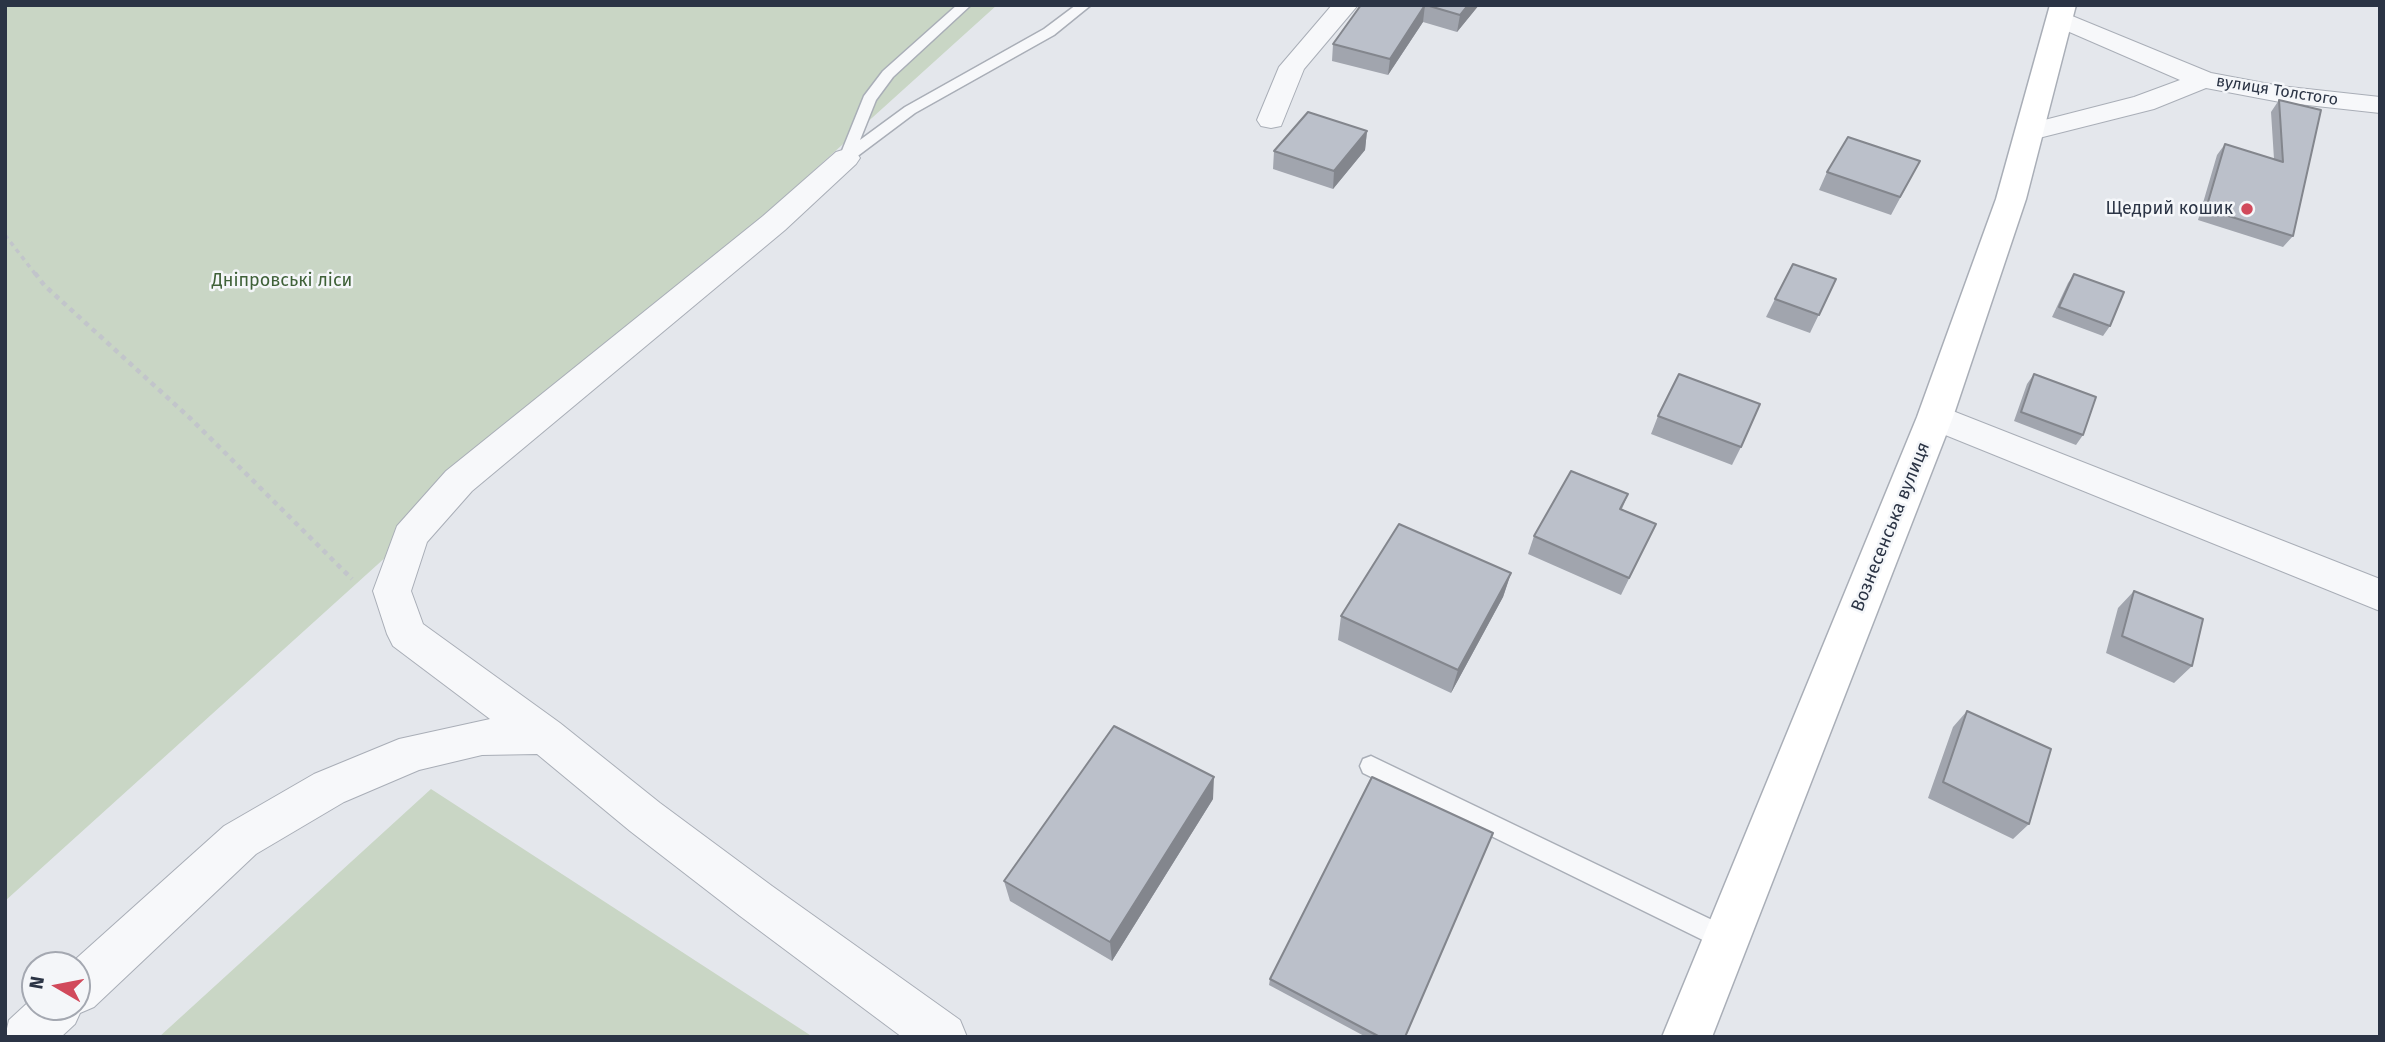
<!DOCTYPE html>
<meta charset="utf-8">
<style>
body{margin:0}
#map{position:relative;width:2385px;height:1042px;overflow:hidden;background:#e4e7ec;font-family:"Fira Sans",sans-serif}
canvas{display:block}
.frame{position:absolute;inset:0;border:7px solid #2b3445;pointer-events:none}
.north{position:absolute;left:21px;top:951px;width:70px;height:70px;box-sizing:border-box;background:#f4f6f9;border:2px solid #a4a8b1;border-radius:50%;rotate:280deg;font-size:19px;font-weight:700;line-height:28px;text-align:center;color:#2b3445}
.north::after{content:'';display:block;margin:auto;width:24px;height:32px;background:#d1495b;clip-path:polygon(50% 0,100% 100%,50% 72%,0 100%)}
</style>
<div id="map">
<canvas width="2385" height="1042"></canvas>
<div class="frame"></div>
<div class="north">N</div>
</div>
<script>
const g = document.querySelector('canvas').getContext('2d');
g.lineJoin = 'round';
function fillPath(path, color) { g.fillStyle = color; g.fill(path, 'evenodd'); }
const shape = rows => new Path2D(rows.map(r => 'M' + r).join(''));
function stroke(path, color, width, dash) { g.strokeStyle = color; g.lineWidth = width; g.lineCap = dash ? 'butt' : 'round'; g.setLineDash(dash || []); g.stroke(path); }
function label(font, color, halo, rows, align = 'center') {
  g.font = font + ' "Fira Sans",sans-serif'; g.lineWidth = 5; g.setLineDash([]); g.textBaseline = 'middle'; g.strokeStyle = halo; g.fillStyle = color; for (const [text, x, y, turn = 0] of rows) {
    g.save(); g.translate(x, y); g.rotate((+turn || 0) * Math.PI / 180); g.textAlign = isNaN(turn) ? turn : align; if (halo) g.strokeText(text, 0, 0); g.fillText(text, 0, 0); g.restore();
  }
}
fillPath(shape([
 [5,5,997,5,5,901],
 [431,789,813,1037,159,1037]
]), '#c9d6c5');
const service = shape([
 [957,5,971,5,893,77,876,100,860,140,905,107,1044,29,1076,5,1091,5,1054,35,915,113,851,161,841,161,839,158,864,96,883,71,957,5],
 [1371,756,1735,931,1738,939,1735,947,1726,951,1717,947,1363,773,1360,766,1363,759,1371,756]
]);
const minor = shape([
 [1332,5,1358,5,1304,69,1281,126,1271,128,1261,126,1257,120,1279,67,1332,5],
 [2060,11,2211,73,2280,86,2380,97,2380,113,2280,102,2206,88,2154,109,2031,140,2021,138,2017,132,2021,126,2134,97,2180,80,2051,24,2047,19,2051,14,2060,11],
 [846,149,856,152,860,158,856,164,785,230,472,491,427,542,411,591,423,624,560,723,660,803,772,886,960,1020,967,1037,902,1037,740,916,630,831,537,754,482,755,419,770,344,802,256,854,94,1007,80,1013,75,1024,61,1037,5,1037,9,1020,35,996,35,1007,77,1007,77,965,69,965,224,826,314,774,399,739,490,719,393,646,387,634,373,591,397,526,446,471,763,216,836,152,846,149],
 [1935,404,2380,579,2380,611,1923,426,1918,417,1923,408,1935,404]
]);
const secondary = shape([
 [2050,5,2076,5,2026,199,1953,417,1712,1037,1662,1037,1917,417,1996,199,2050,5]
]);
stroke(service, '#a9aeb7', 3);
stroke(minor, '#a9aeb7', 2);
stroke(secondary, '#a9aeb7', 3);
stroke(shape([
 [5,235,36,275]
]), '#c2c5cb', 3.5, [4.5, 4.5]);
stroke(shape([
 [35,273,44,285,191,419,352,579]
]), '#c2c5cb', 4.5, [5, 5]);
fillPath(service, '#f7f8fa');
fillPath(minor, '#f7f8fa');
fillPath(secondary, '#fff');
fillPath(shape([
 [1361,5,1479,5,1457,32,1423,22,1388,75,1332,61,1333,44],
 [2279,100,2293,236,2283,247,2198,220,2217,155,2225,144,2274,159,2271,112],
 [1367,131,1365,150,1333,189,1273,169,1274,151],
 [1920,161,1891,215,1819,190,1827,172],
 [2074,274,2110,326,2103,336,2052,317,2068,283],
 [1836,279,1810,333,1766,317,1775,299],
 [2034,374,2083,435,2076,445,2014,421,2027,384],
 [1658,416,1741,447,1732,465,1651,434],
 [1628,494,1622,509,1656,524,1621,595,1528,554,1534,536],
 [1511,573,1503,597,1451,693,1338,640,1341,616],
 [2134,591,2192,666,2174,683,2106,653,2118,608],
 [1967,711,2029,824,2013,839,1928,798,1953,727],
 [1213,799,1112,961,1010,901,1004,881],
 [1270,979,1405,1037,1366,1037,1269,985]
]), '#a1a5ae');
fillPath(shape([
 [1425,5,1423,22,1388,75,1390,59],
 [1468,5,1479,5,1457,32,1460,15],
 [1367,131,1365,150,1333,189,1334,171],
 [1511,573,1503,597,1451,693,1458,670],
 [1214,777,1213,799,1112,961,1110,942]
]), '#83868d');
const building = shape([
 [1361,5,1425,5,1390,59,1333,44,1361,5],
 [1426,5,1468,5,1460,15,1426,5],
 [2279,100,2321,110,2293,236,2206,209,2225,144,2283,162,2279,100],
 [1308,112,1367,131,1334,171,1274,151,1308,112],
 [1848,137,1920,161,1900,197,1827,172,1848,137],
 [1793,264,1836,279,1819,315,1775,299,1793,264],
 [2074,274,2124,292,2110,326,2059,307,2074,274],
 [1679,374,1760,404,1741,447,1658,416,1679,374],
 [2034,374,2096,397,2083,435,2021,412,2034,374],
 [1571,471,1628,494,1620,509,1656,524,1629,578,1534,536,1571,471],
 [1399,524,1511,573,1458,670,1341,616,1399,524],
 [2134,591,2203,619,2192,666,2122,636,2134,591],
 [1967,711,2051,749,2029,824,1943,782,1967,711],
 [1114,726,1214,777,1110,942,1004,881,1114,726],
 [1372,777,1493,833,1405,1037,1380,1037,1270,979,1372,777]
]);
fillPath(building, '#bbc0ca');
stroke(building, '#83868d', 2);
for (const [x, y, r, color] of [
 [2247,209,7,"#d1495b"]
]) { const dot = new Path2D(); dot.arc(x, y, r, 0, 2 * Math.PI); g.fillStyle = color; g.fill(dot); stroke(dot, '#f4f6f9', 2.5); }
label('16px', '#2b3445', '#f4f6f9', [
 ["вулиця Толстого",2277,91,9]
]);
label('18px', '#2b3445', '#f4f6f9', [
 ["Щедрий кошик",2233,209]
], 'right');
label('18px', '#3f6138', '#f4f6f9', [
 ["Дніпровські ліси",282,281]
]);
label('18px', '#2b3445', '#f4f6f9', [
 ["Вознесенська вулиця",1891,527,-68]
]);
</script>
